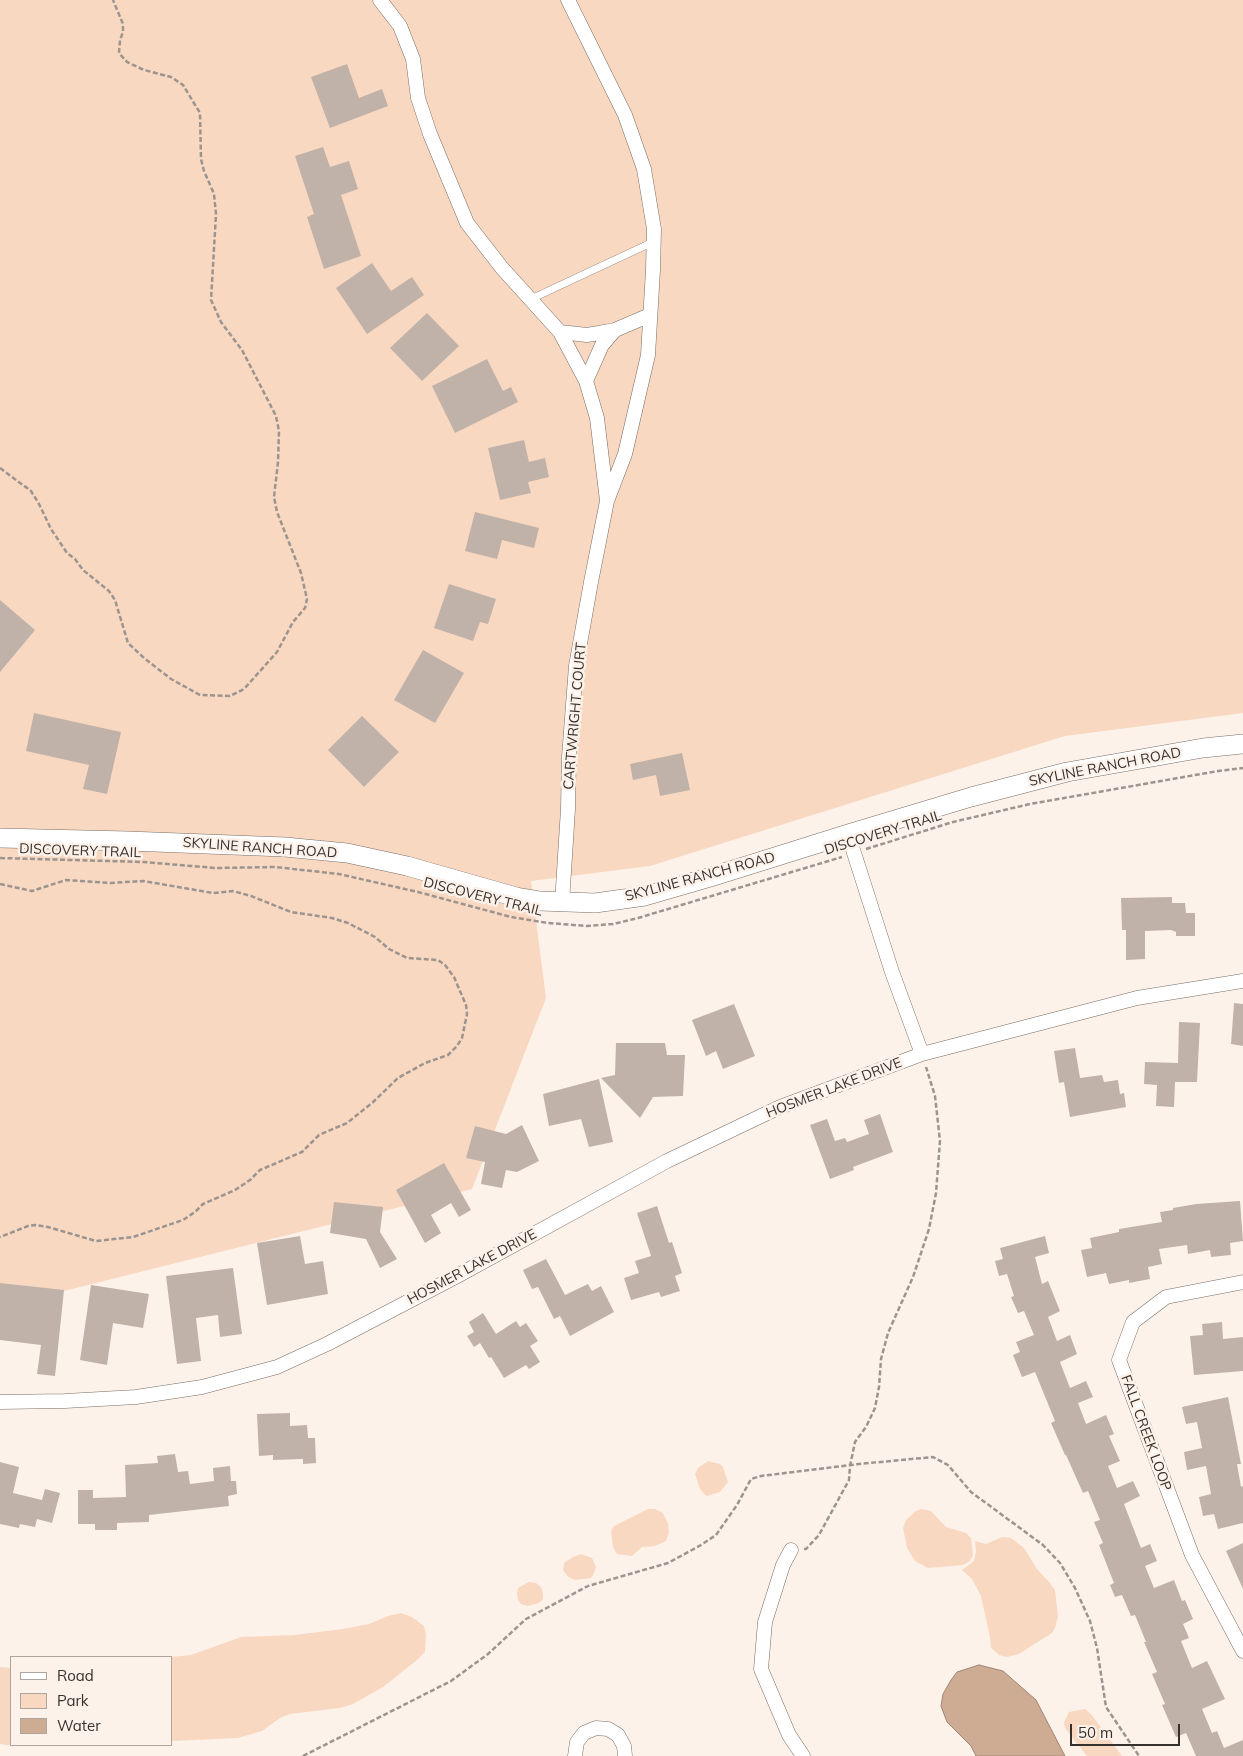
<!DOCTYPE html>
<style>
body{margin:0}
#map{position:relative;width:1243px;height:1756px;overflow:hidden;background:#fdf2ea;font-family:Mulish,sans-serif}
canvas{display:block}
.legend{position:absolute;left:10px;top:1656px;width:162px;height:90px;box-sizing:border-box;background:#fdf2ea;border:1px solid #ada59e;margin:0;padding:6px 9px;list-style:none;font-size:15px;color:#36312d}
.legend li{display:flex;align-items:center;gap:10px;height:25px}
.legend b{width:25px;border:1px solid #ada59e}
.scale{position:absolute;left:1070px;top:1724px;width:110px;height:22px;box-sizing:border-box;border:2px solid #36312d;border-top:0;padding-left:6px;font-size:15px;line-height:18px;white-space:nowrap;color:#36312d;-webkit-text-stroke:4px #fdf2ea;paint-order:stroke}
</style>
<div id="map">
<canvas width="1243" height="1756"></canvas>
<ul class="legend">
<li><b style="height:6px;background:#fff"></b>Road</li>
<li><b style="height:14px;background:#f9d8c1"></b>Park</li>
<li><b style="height:14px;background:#ceab93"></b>Water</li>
</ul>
<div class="scale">50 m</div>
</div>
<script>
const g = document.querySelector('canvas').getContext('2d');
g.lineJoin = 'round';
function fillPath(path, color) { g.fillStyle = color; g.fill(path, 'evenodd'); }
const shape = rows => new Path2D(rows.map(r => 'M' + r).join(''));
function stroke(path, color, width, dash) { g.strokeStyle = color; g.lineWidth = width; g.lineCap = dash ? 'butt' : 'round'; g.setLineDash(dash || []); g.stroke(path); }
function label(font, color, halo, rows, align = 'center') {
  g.font = font + ' Mulish,sans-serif'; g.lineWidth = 5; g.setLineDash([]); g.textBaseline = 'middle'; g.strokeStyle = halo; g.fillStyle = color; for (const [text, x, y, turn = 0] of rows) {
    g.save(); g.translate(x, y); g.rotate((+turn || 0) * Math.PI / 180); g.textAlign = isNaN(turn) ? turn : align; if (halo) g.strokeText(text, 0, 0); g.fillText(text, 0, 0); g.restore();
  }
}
fillPath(shape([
 [0,0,1243,0,1243,713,1065,736,650,866,531,881,546,998,472,1189,0,1307],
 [708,1461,720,1464,723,1467,728,1482,720,1492,707,1496,704,1494,700,1489,695,1474,698,1468],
 [648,1509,655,1509,663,1513,668,1523,669,1533,666,1541,655,1546,642,1547,632,1556,617,1554,613,1547,611,1531,614,1526],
 [921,1509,931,1511,946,1527,966,1533,971,1538,973,1555,970,1561,963,1565,928,1568,915,1561,907,1548,903,1528,906,1520,916,1511],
 [1002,1537,1011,1538,1024,1548,1037,1569,1050,1583,1055,1590,1058,1616,1055,1628,1052,1633,1019,1654,1007,1657,999,1655,991,1648,990,1637,981,1596,972,1579,962,1570,974,1561,976,1551,975,1541,986,1544],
 [581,1554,592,1558,596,1567,594,1573,591,1578,575,1580,568,1577,563,1570,564,1563,573,1557],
 [529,1582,536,1583,541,1587,543,1593,543,1599,539,1603,528,1606,521,1604,518,1600,517,1594,518,1588],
 [401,1613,412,1617,424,1626,426,1635,425,1652,417,1660,383,1687,353,1704,340,1708,290,1714,280,1718,262,1731,238,1738,171,1741,171,1657,191,1655,241,1637,294,1635,343,1629,369,1624,388,1616],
 [0,1667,11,1668,11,1745,84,1745,47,1746,7,1745,0,1744],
 [1085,1709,1091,1714,1122,1756,1087,1756,1065,1728,1064,1722,1069,1712]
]), '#f9d8c1');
const water = shape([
 [979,1665,1003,1671,1036,1700,1065,1756,976,1756,971,1746,947,1722,941,1706,943,1694,951,1680,957,1672,979,1665]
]);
fillPath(water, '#ceab93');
stroke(water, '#a08674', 1);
fillPath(shape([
 [347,64,359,98,382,89,388,106,330,128,311,77],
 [323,147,330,167,349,161,358,189,341,195,361,256,324,269,307,217,314,214,295,156],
 [372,263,391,291,412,277,424,295,367,334,336,288],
 [427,313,459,346,422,381,390,348],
 [487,359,503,391,511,387,518,402,455,433,432,386],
 [524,440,529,462,545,458,549,477,528,482,531,493,500,500,488,448],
 [475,512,539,528,534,548,502,540,497,559,465,551],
 [449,584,496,599,488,624,480,622,473,641,434,628],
 [0,600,35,630,0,672],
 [423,650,464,673,435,723,394,700],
 [34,713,121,732,107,794,83,789,89,765,26,751],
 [362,716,399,752,364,787,328,750],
 [682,753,690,790,660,796,656,775,633,780,630,764],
 [1172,897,1172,903,1185,903,1186,913,1195,913,1195,936,1176,936,1176,932,1171,930,1145,931,1145,959,1126,960,1126,930,1122,930,1121,898],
 [1234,1003,1243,1004,1243,1046,1231,1044],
 [734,1004,755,1056,723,1069,716,1051,706,1056,692,1020],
 [1179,1022,1200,1023,1197,1082,1175,1082,1174,1107,1156,1106,1157,1085,1144,1084,1145,1062,1178,1063],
 [616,1043,665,1043,667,1055,685,1055,683,1096,653,1097,640,1118,601,1078,615,1075],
 [1075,1048,1080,1078,1102,1075,1104,1082,1118,1080,1120,1094,1124,1093,1126,1107,1070,1117,1064,1082,1059,1083,1054,1051],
 [599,1079,613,1142,589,1147,581,1119,549,1126,543,1094],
 [880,1114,893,1152,853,1167,854,1170,830,1179,810,1125,827,1119,835,1141,845,1138,847,1142,869,1134,864,1120],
 [522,1125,539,1161,517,1172,506,1170,502,1188,481,1184,485,1162,466,1158,475,1126,506,1134],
 [444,1163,471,1210,459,1217,451,1203,431,1215,441,1233,425,1243,396,1190],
 [1240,1201,1243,1241,1230,1243,1231,1255,1211,1257,1210,1250,1188,1254,1187,1245,1159,1249,1162,1264,1148,1267,1150,1279,1129,1283,1129,1280,1109,1284,1106,1273,1087,1277,1081,1250,1092,1248,1090,1238,1119,1232,1119,1229,1162,1222,1160,1212,1173,1210,1173,1208,1196,1204],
 [334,1202,383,1207,380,1232,397,1259,380,1268,366,1239,330,1233],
 [657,1206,669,1243,672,1242,682,1273,675,1276,680,1291,661,1297,659,1292,631,1300,624,1278,639,1273,635,1261,651,1256,637,1213],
 [300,1236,305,1264,323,1261,328,1294,267,1305,257,1243],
 [1045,1236,1049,1253,1035,1257,1042,1284,1048,1281,1060,1311,1048,1317,1057,1341,1070,1335,1077,1354,1060,1362,1070,1388,1086,1381,1093,1397,1078,1403,1086,1424,1106,1415,1114,1434,1109,1436,1120,1461,1108,1466,1117,1488,1133,1481,1140,1496,1124,1504,1141,1548,1150,1544,1157,1561,1145,1566,1154,1588,1174,1580,1182,1601,1185,1600,1193,1619,1183,1624,1189,1638,1181,1641,1192,1668,1207,1661,1225,1699,1202,1709,1212,1733,1217,1731,1224,1748,1243,1740,1243,1756,1196,1756,1186,1733,1176,1737,1162,1705,1165,1704,1152,1674,1157,1672,1144,1642,1146,1642,1135,1615,1131,1616,1122,1595,1115,1597,1110,1585,1114,1583,1099,1545,1103,1543,1094,1522,1100,1520,1088,1491,1083,1493,1066,1455,1065,1455,1051,1423,1055,1421,1035,1372,1022,1377,1013,1355,1020,1352,1016,1342,1034,1335,1024,1311,1018,1313,1011,1297,1014,1296,1007,1274,999,1276,995,1261,1003,1259,1000,1248],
 [546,1259,565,1295,588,1284,592,1291,601,1286,614,1312,570,1336,560,1316,554,1319,538,1287,532,1289,523,1270],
 [233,1268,242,1334,220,1337,218,1315,196,1318,201,1361,177,1364,166,1276],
 [0,1283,64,1290,55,1376,37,1374,41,1345,0,1340],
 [91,1285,149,1294,143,1328,113,1323,107,1365,80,1360],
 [483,1313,496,1334,516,1321,520,1327,526,1323,538,1341,530,1346,540,1362,529,1369,526,1365,504,1378,491,1357,489,1358,480,1343,474,1347,467,1336,474,1332,469,1322],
 [1222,1322,1223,1339,1243,1337,1243,1371,1194,1375,1190,1336,1203,1335,1202,1324],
 [1228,1397,1241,1464,1237,1464,1241,1487,1243,1486,1243,1523,1218,1529,1214,1514,1203,1516,1199,1497,1211,1494,1206,1466,1187,1470,1184,1452,1202,1448,1197,1422,1186,1424,1182,1407],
 [290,1413,290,1426,307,1425,308,1438,315,1438,316,1463,303,1464,303,1459,273,1460,273,1455,259,1456,257,1414],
 [175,1454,178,1472,188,1471,190,1484,214,1481,213,1468,230,1466,231,1481,236,1481,237,1494,228,1496,229,1506,149,1515,149,1522,117,1523,117,1530,95,1530,95,1524,78,1524,78,1490,93,1490,93,1498,126,1497,125,1465,158,1463,157,1456],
 [0,1462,19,1467,13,1493,42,1500,45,1489,60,1493,52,1523,37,1519,35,1527,20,1524,19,1528,0,1524],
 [1243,1543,1243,1589,1226,1551]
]), '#c0b2a9');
const lane = shape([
 [531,299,653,242]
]);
const street = shape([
 [380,0,400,26,413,59,418,98,430,134,467,223,502,268,560,332,586,381,597,418,607,501,625,454,648,355,653,270,654,229,644,169,625,115,568,0],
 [560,332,587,335,599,333,615,330,650,315],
 [586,381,602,345,615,330],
 [562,903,568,809,569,757,576,666,591,582,607,501],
 [922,1054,1137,998,1243,981],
 [1243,1282,1166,1297,1133,1322,1119,1360,1192,1555,1243,1651],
 [0,1402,65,1401,136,1397,202,1387,277,1367,327,1344,459,1275,667,1161,780,1107,922,1054,892,972,848,834],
 [791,1550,783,1565,765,1622,761,1669,789,1735,803,1756],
 [575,1756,577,1742,584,1733,596,1728,608,1729,618,1735,624,1746,625,1756]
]);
const secondary = shape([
 [0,838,128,841,285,847,347,853,407,866,516,897,540,901,595,903,645,896,714,876,848,834,971,797,1067,772,1203,748,1243,744]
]);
stroke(lane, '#796d64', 8);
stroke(street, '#796d64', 15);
stroke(secondary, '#796d64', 20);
stroke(shape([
 [0,468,31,491,39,504,51,529,67,553,75,559,83,570,109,591,115,600,128,643,144,658,171,679,200,695,230,696,244,689,277,652,293,622,305,608,307,599,301,573,277,512,274,497,278,462,279,431,276,416,242,350,221,322,211,300,216,214,214,194,204,171,201,159,200,113,183,85,171,77,144,70,127,62,119,53,120,40,123,32,123,24,113,0],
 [866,849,953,822,1030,804,1218,771,1243,768],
 [0,858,143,862,216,868,275,867,339,874,418,892,511,917,548,923,587,926,613,924,638,918,842,857],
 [0,884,32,891,66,880,110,883,143,881,213,893,233,891,251,896,291,912,332,918,348,923,375,937,389,949,407,958,438,960,445,965,454,977,466,1005,467,1014,462,1038,457,1046,448,1055,425,1063,398,1078,372,1103,347,1123,319,1135,302,1152,260,1170,250,1180,235,1190,203,1204,195,1212,183,1220,133,1237,96,1241,48,1227,35,1225,28,1226,0,1237],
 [804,1549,806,1549,819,1535,849,1480,850,1466,855,1442,866,1427,875,1408,879,1387,881,1359,888,1333,913,1277,929,1229,936,1193,940,1141,935,1096,926,1067],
 [303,1756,451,1681,488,1654,526,1619,588,1586,668,1563,701,1545,716,1535,737,1505,751,1479,761,1476,859,1464,933,1457,948,1465,971,1492,1043,1545,1060,1563,1075,1588,1090,1621,1097,1648,1106,1707,1139,1756]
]), '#9c948e', 2.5, [5, 2.5]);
stroke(lane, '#fff', 7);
stroke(street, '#fff', 14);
stroke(secondary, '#fff', 19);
label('14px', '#36312d', '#fdf2ea', [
 ["CARTWRIGHT COURT",575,716,-85],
 ["SKYLINE RANCH ROAD",1105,767,-11],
 ["DISCOVERY TRAIL",883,833,-17],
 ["SKYLINE RANCH ROAD",260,848,4],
 ["DISCOVERY TRAIL",80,851,2],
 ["SKYLINE RANCH ROAD",700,877,-15],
 ["DISCOVERY TRAIL",483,897,14],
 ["HOSMER LAKE DRIVE",834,1088,-21],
 ["HOSMER LAKE DRIVE",472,1267,-28],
 ["FALL CREEK LOOP",1146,1433,70]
]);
</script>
